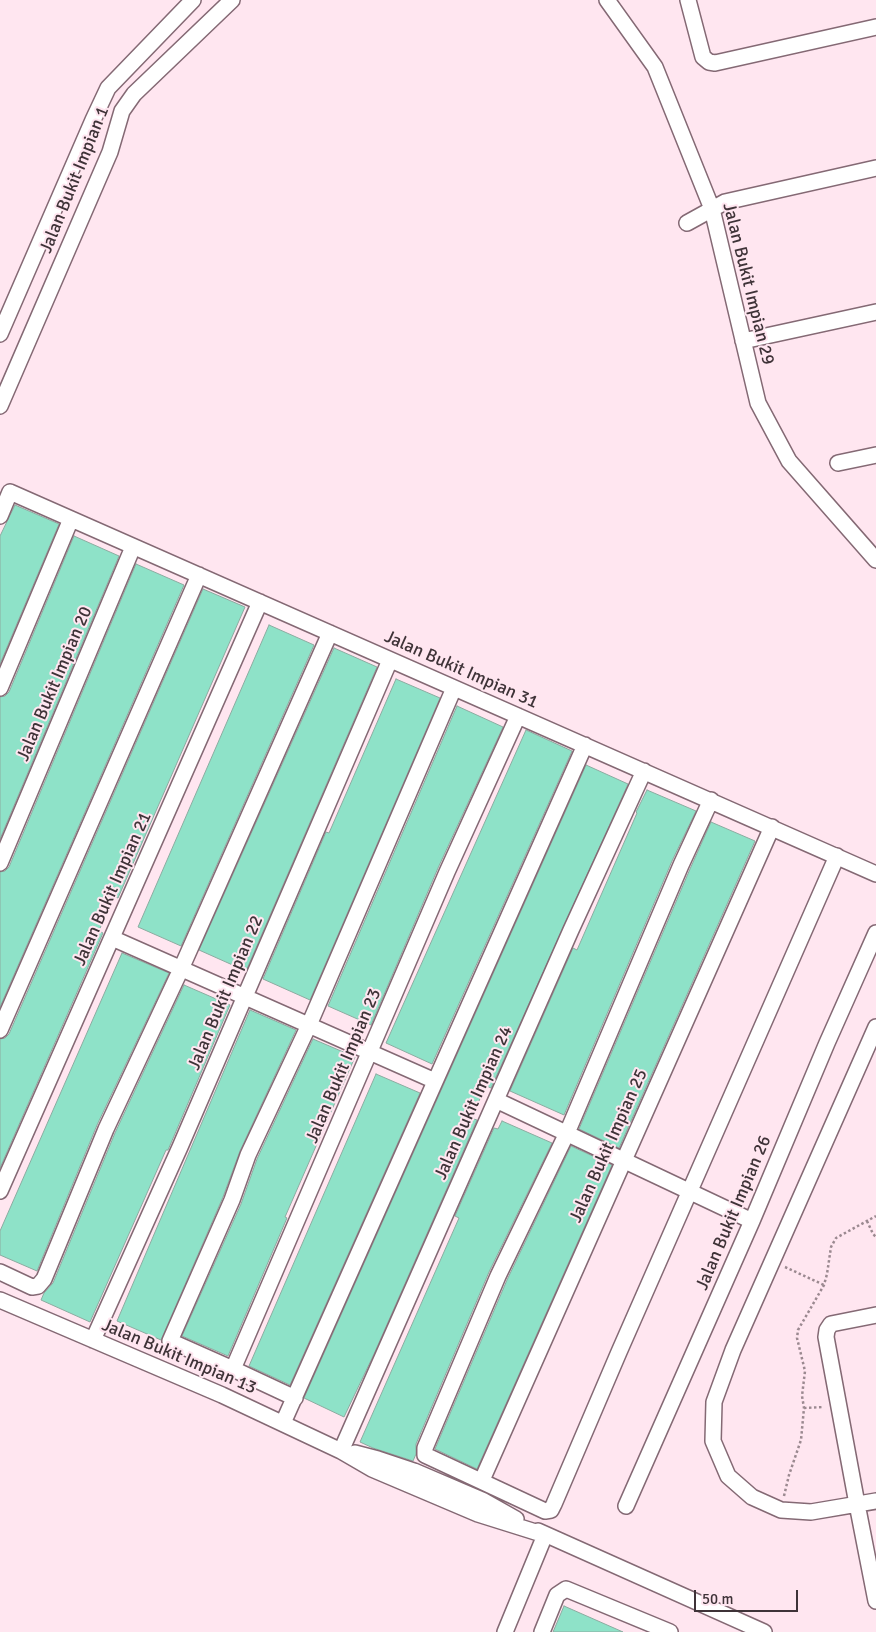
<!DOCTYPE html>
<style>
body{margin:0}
#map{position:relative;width:876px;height:1632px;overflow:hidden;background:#ffe6f0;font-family:Signika,sans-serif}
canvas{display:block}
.scale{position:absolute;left:694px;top:1590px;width:104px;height:22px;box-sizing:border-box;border:2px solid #3f3338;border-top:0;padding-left:6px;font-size:15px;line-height:18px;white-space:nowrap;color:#3f3338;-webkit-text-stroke:4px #ffe6f0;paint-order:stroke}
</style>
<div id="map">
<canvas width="876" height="1632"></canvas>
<div class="scale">50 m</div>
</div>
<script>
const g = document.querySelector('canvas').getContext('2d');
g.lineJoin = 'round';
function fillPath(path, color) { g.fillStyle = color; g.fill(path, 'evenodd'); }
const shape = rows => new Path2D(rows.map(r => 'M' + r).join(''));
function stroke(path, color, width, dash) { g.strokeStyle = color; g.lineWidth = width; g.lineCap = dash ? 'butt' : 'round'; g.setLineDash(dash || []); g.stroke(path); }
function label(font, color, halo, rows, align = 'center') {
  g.font = font + ' Signika,sans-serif'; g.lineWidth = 4; g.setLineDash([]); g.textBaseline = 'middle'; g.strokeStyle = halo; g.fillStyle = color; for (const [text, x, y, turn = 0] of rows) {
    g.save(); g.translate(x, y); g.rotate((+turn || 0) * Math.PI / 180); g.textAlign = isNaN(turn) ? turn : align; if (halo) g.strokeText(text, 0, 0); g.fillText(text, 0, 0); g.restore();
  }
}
const building = shape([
 [15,505,59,524,0,664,0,536,15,505],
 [74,536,119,556,0,839,0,697,5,696,9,692,74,536],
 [136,564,184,585,0,1007,0,872,5,871,9,867,136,564],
 [203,589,245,607,118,898,113,896,99,931,103,933,0,1168,0,1039,5,1038,9,1034,203,589],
 [269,625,314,645,181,946,138,927,269,625],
 [334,648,377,667,246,971,199,950,334,648],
 [396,679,440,698,310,1000,263,979,326,832,329,833,396,679],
 [457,706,503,727,438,868,371,1025,328,1006,457,706],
 [526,730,572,751,432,1064,386,1043,526,730],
 [586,765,628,784,491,1088,486,1086,471,1118,477,1120,374,1354,344,1417,304,1398,586,765],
 [647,790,696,811,672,861,564,1115,510,1091,573,948,577,950,637,813,636,812,647,790],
 [711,822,755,841,619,1148,579,1129,690,869,711,822],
 [122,953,169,973,97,1125,37,1271,0,1255,0,1231,122,953],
 [184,985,230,1005,171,1143,168,1150,166,1150,90,1322,41,1300,44,1293,53,1283,115,1133,184,985],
 [250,1010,296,1030,240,1151,223,1197,161,1340,117,1321,250,1010],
 [313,1039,355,1057,285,1217,287,1218,228,1356,182,1336,241,1204,257,1159,313,1039],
 [376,1074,420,1093,290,1385,249,1366,376,1074],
 [502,1121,552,1143,489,1272,416,1444,416,1454,413,1461,373,1448,360,1442,459,1218,455,1216,494,1128,498,1129,502,1121],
 [571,1146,612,1165,477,1469,435,1449,507,1280,571,1146],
 [564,1606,623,1632,553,1632,564,1606]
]);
fillPath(building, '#8ee2c8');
stroke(building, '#8caba0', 1);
const minor = shape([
 [607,0,655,67,712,209,758,403,789,461,876,560],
 [688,0,703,57,709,62,715,63,876,27],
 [687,223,725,202,876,168],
 [0,334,93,120,108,88,193,0],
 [743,341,876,312],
 [0,406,110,152,122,111,134,94,232,0],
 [838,463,876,455],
 [0,516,10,492,876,874],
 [0,688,71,519],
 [711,800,681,865,567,1133,498,1276,425,1448,425,1455,545,1511,551,1510,554,1504,619,1352,837,856],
 [0,863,133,547],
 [112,938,435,1081],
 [876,1027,733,1350,714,1402,713,1441,728,1476,752,1497,781,1510,811,1512,876,1501],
 [0,1030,199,575],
 [496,1100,752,1221],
 [0,1191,260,602],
 [0,1272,32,1287,38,1286,44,1279,106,1129,181,969,330,633],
 [0,1300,222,1395,341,1451,372,1469,478,1514,545,1535],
 [876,1315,831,1324,827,1330,826,1337,857,1504,876,1601],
 [93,1340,180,1147,390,660],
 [233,1369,170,1341,232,1200,248,1155,309,1025,454,688],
 [295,1398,233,1369,447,872,518,716],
 [283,1423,585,745],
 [341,1451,571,930,644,771],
 [355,1453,378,1459,414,1471,484,1501,516,1519],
 [482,1480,772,827],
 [626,1506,752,1221,827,1043,876,933],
 [538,1531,764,1632],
 [505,1632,545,1535],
 [542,1632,557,1595,566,1589,670,1632]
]);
stroke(minor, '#846974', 18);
stroke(shape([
 [867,1221,873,1234,876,1237],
 [785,1267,824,1285],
 [804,1408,824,1407],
 [784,1496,789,1475,801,1440,804,1408,802,1396,805,1371,797,1338,798,1330,824,1285,827,1274,831,1247,836,1238,876,1216]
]), '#9b8990', 2.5, [2.5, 2.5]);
stroke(minor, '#fff', 15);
label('18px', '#3f3338', '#ffe6f0', [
 ["Jalan Bukit Impian 1",75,180,-68],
 ["Jalan Bukit Impian 29",748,284,76],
 ["Jalan Bukit Impian 31",461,670,24],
 ["Jalan Bukit Impian 20",55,684,-67],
 ["Jalan Bukit Impian 21",113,889,-66],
 ["Jalan Bukit Impian 22",226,993,-67],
 ["Jalan Bukit Impian 23",344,1066,-67],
 ["Jalan Bukit Impian 24",474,1103,-66],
 ["Jalan Bukit Impian 25",609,1146,-66],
 ["Jalan Bukit Impian 26",734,1213,-67],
 ["Jalan Bukit Impian 13",179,1357,23]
]);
</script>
